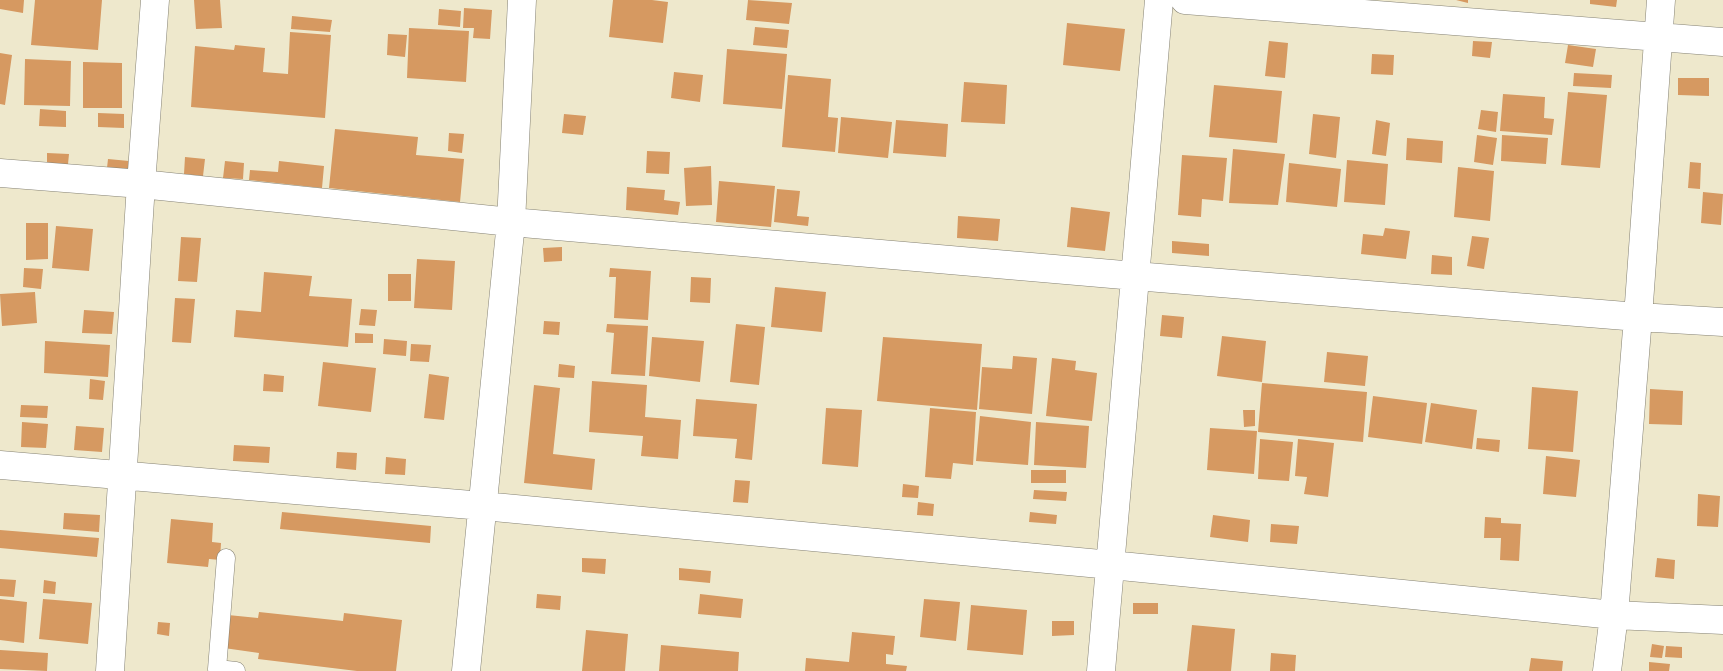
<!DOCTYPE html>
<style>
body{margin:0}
canvas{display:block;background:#eee8cc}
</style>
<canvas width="1723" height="671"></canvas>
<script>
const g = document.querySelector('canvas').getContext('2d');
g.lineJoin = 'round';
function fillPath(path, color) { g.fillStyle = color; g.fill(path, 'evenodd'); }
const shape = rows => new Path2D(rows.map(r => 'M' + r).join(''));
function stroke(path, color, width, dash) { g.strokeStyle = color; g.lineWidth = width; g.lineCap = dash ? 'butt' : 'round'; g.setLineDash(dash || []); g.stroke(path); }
fillPath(shape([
 [0,0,24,0,23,13,0,9],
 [35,0,102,0,98,50,31,45],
 [194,0,220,0,222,28,196,29],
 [613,0,652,0,668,2,663,43,609,37],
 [748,0,792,3,789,24,746,20],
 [1456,0,1468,0,1468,3],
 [1590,0,1617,0,1616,7,1590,4],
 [464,8,492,10,490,39,473,38,474,28,463,28],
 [439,9,461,11,460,27,438,25],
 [292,16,332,20,330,32,291,29],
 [1067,23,1125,29,1120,71,1063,65],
 [755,27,789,30,787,48,753,45],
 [409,28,469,31,466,82,407,78],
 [290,32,331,35,325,118,191,107,195,46,234,50,235,45,265,48,263,72,288,74],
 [388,34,407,35,405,57,387,55],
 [1269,41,1288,43,1285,78,1265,76],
 [1473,41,1492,42,1490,58,1472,56],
 [1568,45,1596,49,1593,67,1565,63],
 [727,49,787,54,782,109,723,104],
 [0,53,12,55,5,105,0,104],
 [1372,54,1394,55,1393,75,1371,74],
 [25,59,71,61,70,106,24,105],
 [83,62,122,63,122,108,83,108],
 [674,72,703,75,700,102,671,98],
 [1574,73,1612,75,1611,88,1573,86],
 [788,75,831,79,828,117,838,118,835,152,782,147],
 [1678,78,1709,78,1709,96,1678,95],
 [964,82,1007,85,1005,124,961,122],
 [1214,85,1282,91,1277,143,1209,137],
 [1568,92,1607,95,1600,168,1561,165],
 [1503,94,1545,97,1544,118,1554,119,1552,135,1500,131],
 [40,109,66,111,66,127,39,126],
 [1481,110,1498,112,1496,132,1478,129],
 [98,113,124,114,124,128,98,127],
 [564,114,586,116,583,135,562,133],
 [1313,114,1340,117,1336,158,1309,154],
 [841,117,892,122,888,158,838,153],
 [896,120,948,124,946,157,893,153],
 [1376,120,1390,123,1386,156,1372,154],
 [335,129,418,137,416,155,464,159,460,202,329,188],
 [449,133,464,134,462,153,448,151],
 [1477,135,1497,138,1493,165,1474,162],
 [1502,135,1548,138,1546,164,1501,161],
 [1407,138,1443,141,1442,163,1406,160],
 [1233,149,1285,154,1278,205,1229,203],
 [647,151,670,152,669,174,646,173],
 [47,153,69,154,68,164,47,164],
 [1182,155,1227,158,1223,201,1202,199,1201,217,1178,215],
 [185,157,205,159,203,176,184,174],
 [108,159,129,161,128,170,107,168],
 [1347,160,1388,164,1385,205,1344,202],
 [225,161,244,163,243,179,223,178],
 [279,161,324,166,322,188,249,180,250,170,278,172],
 [1690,162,1701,163,1700,189,1688,188],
 [1289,163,1341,169,1337,207,1286,202],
 [711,166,712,205,686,206,684,168],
 [1458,167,1494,171,1490,221,1454,217],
 [719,181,775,186,771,227,716,222],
 [627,187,665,190,664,200,680,202,678,215,626,210],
 [777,189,800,191,797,216,809,217,808,226,774,222],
 [1703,192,1723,194,1721,225,1701,223],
 [1071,207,1110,212,1105,251,1067,247],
 [958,216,1000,219,998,241,957,238],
 [26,223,48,223,48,259,26,260],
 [56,226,93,229,89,271,52,268],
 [1385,228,1410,231,1406,259,1361,254,1363,234,1383,236],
 [1472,236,1489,238,1484,269,1467,266],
 [181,237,201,238,197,282,178,281],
 [1172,241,1209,244,1209,256,1172,253],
 [562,247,562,261,544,262,543,248],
 [1432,255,1452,257,1452,275,1431,274],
 [417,259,455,261,452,310,414,308],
 [24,268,43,269,41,289,23,287],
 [610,268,651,271,648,320,614,318,616,277,609,277],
 [264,272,312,276,309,296,352,299,348,347,234,337,236,310,261,312],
 [388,274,411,274,411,301,388,301],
 [691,277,711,278,710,303,690,302],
 [775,287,826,292,822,332,771,327],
 [35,292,37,323,2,326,0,294],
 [175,298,195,299,191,343,172,342],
 [361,309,377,310,375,326,359,325],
 [84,310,114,312,112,334,82,333],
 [1162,315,1184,317,1182,338,1160,336],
 [544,321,560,322,559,335,543,334],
 [607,324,648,326,645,376,611,374,614,333,606,332],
 [736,324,765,327,759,385,730,382],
 [355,333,373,334,373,343,355,343],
 [1222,336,1266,341,1262,382,1217,376],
 [652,337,704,341,700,382,649,376],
 [883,337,982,344,977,410,877,401],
 [384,339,407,341,406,356,383,354],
 [45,341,110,345,108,377,44,373],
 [411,344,431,345,429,362,410,361],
 [1327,352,1368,356,1365,386,1324,382],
 [1013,356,1037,358,1032,414,979,409,982,367,1012,369],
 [1052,358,1076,361,1075,370,1097,373,1092,421,1046,416],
 [323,362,376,368,371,412,318,406],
 [559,364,575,366,574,378,558,377],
 [264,374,284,376,283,392,263,391],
 [429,374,449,377,444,420,424,418],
 [90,379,105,381,103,400,89,399],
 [592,381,647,385,645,417,681,420,678,459,641,456,643,436,589,432],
 [1262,383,1367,392,1363,442,1258,432],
 [534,385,560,388,553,454,595,459,592,490,524,483],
 [1532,387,1578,391,1573,452,1528,449],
 [1650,389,1683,391,1682,425,1649,424],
 [1373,396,1427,403,1422,444,1368,437],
 [696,399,757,404,752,460,735,458,737,439,693,436],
 [1431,403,1477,410,1472,449,1425,442],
 [21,405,48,406,47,418,20,417],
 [826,408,862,410,858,467,822,464],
 [930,408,976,412,973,465,953,463,951,479,925,477],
 [1243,410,1255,410,1255,426,1244,427],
 [980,416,1031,422,1028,465,976,461],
 [22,422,48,424,46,448,21,447],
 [1036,422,1089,426,1086,468,1034,465],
 [76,426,104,428,102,452,74,450],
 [1210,428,1257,431,1254,474,1207,470],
 [1477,438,1500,440,1499,452,1476,449],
 [1260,439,1293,442,1289,481,1258,479],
 [1298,439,1334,443,1328,497,1304,494,1307,477,1295,476],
 [234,445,270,447,269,463,233,461],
 [337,452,357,453,356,470,336,468],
 [1546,456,1580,460,1576,497,1543,494],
 [386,457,406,459,405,475,385,474],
 [1031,470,1066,470,1066,483,1031,483],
 [735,480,750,481,748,503,733,502],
 [903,484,919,486,918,498,902,497],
 [1034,490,1067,492,1066,501,1033,499],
 [1698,494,1720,496,1718,527,1697,526],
 [918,502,934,504,933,516,917,515],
 [282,512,431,526,430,543,280,529],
 [1030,512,1057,515,1056,524,1029,522],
 [64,513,100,515,99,532,63,529],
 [1213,515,1250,520,1248,542,1210,537],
 [1485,517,1501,518,1501,523,1521,524,1519,561,1500,560,1501,538,1484,538],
 [171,519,213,523,212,542,221,543,220,560,209,559,208,567,167,563],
 [1271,524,1299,526,1297,544,1270,542],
 [0,530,99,538,97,557,0,548],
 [582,558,606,559,605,574,582,572],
 [1657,558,1675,560,1674,579,1655,577],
 [679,568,711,571,710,583,679,580],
 [0,579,16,580,14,597,0,596],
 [44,580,56,582,55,594,43,593],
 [537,594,561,596,560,610,536,608],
 [700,594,743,599,741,618,698,614],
 [0,599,27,602,24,643,0,640],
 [43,599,92,603,88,644,39,639],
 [924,599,960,602,956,641,920,637],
 [1133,603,1158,603,1158,614,1133,614],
 [971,605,1027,610,1023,655,967,650],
 [259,612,343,621,344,613,402,620,396,671,357,671,258,659,259,653,224,648,228,615,258,618],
 [1052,621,1074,621,1074,635,1052,636],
 [158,622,170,623,169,636,157,634],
 [1192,625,1235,629,1231,671,1187,671],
 [586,630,628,634,625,671,582,671],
 [852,632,895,636,893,655,886,654,886,664,907,666,906,671,805,671,806,658,849,662],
 [1652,644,1664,646,1662,658,1650,657],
 [661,645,739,652,738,671,659,671],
 [1666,646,1682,647,1682,658,1665,657],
 [0,650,48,653,47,671,0,669],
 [1271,653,1296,655,1295,671,1270,671],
 [1531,658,1563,661,1562,671,1529,671],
 [1649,662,1670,664,1669,671,1649,671]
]), '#d69961');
const service = shape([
 [226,558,217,669,236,671]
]);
const minor = shape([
 [1185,0,1723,42],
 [0,173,141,184,511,222,1135,276,1638,317,1723,322],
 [0,465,483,506,1111,565,1614,615,1723,620],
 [110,671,141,184,155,0],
 [466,671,511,222,522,0],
 [1101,671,1159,0],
 [1607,671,1614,615,1638,317,1661,0]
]);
stroke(service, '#858274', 19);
stroke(minor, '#858274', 29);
stroke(service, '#fff', 18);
stroke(minor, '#fff', 28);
</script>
